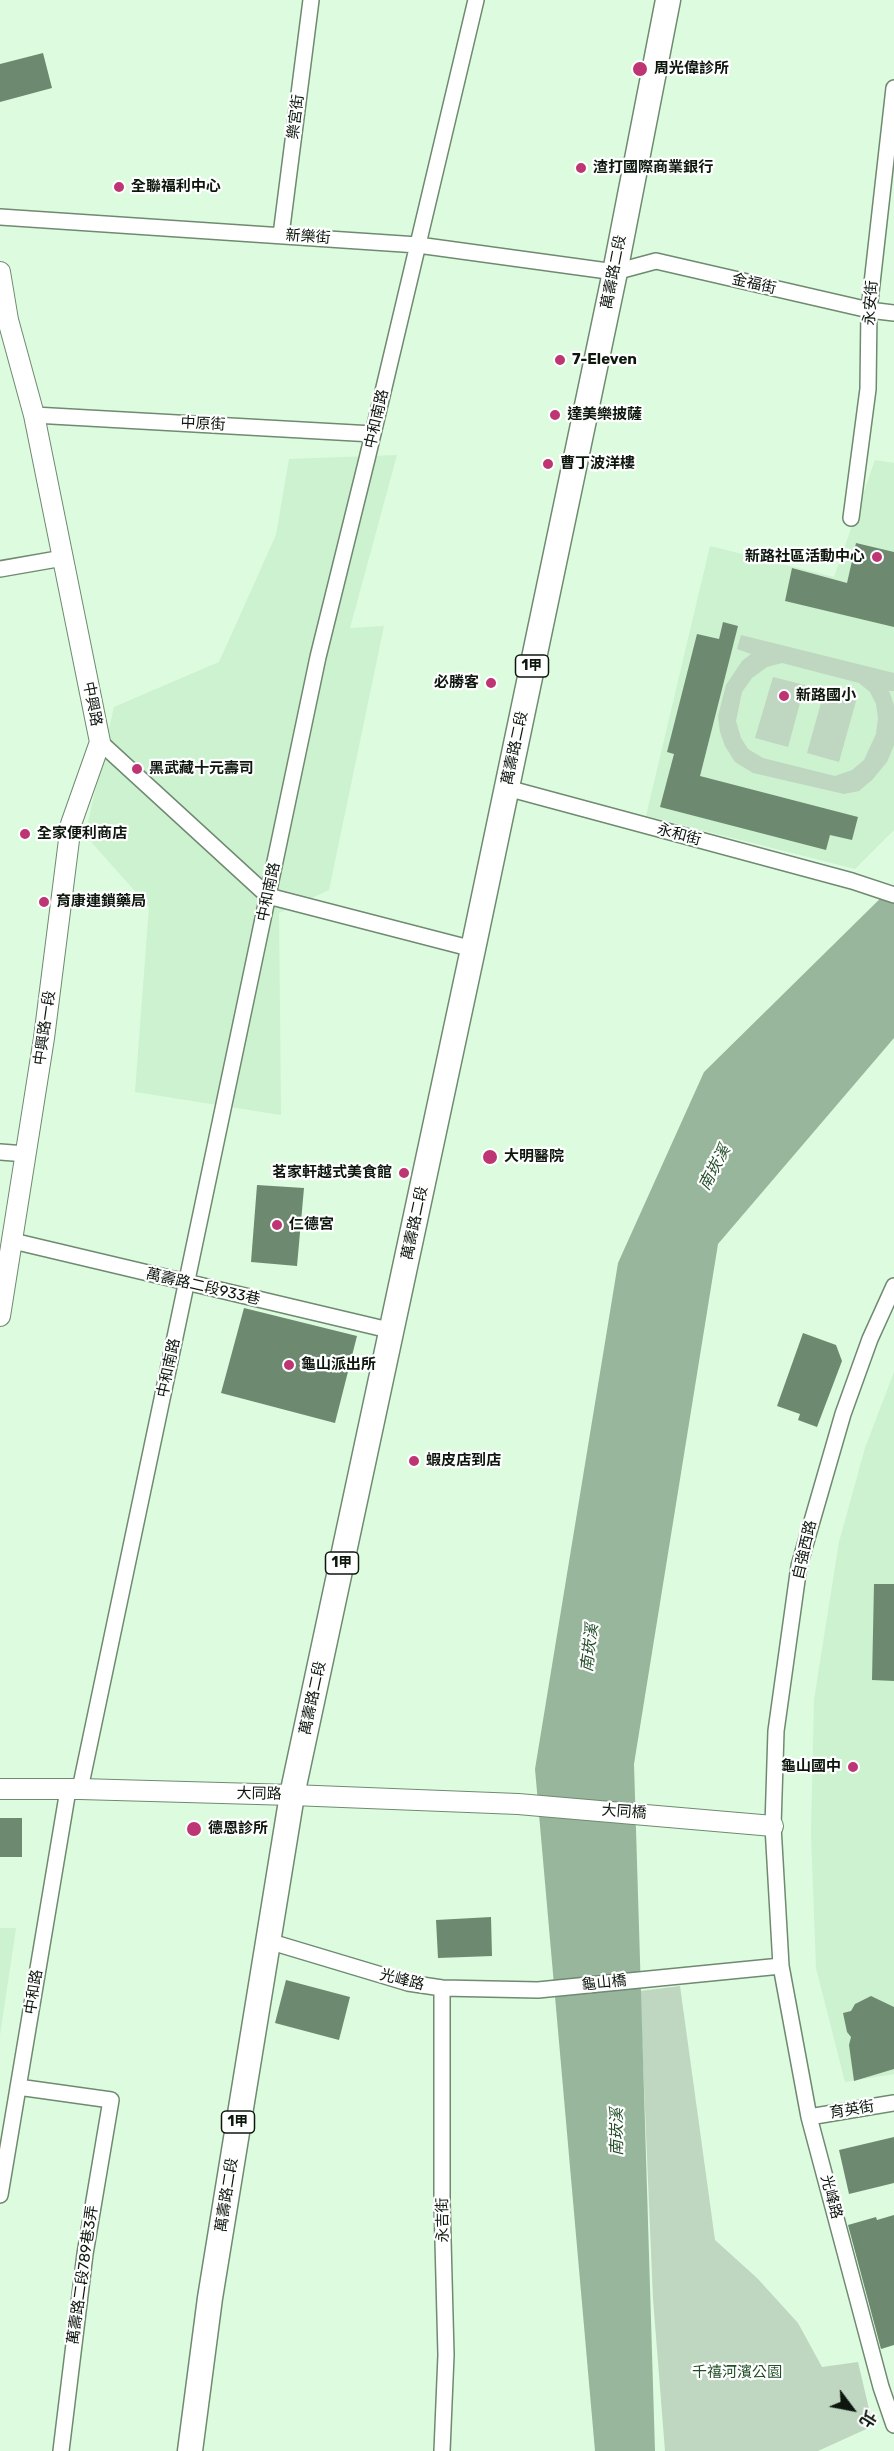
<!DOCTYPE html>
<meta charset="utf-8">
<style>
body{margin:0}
#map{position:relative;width:894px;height:2451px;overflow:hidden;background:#ddfbdf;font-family:Rubik,"Noto Sans TC",sans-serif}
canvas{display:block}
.north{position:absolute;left:822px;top:2379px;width:60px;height:60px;-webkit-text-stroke:4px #fff;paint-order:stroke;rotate:122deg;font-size:16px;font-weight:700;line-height:24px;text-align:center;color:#0d170e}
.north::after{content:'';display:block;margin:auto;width:21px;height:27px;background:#0d170e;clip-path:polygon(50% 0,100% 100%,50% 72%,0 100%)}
</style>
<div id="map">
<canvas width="894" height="2451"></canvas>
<div class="north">北</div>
</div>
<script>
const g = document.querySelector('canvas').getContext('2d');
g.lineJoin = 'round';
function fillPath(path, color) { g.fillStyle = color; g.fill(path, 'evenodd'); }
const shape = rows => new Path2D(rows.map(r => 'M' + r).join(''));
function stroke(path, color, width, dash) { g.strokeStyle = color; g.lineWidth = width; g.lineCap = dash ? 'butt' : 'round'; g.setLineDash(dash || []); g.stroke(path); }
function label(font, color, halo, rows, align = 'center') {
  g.font = font + ' Rubik,"Noto Sans TC",sans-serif'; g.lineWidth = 4.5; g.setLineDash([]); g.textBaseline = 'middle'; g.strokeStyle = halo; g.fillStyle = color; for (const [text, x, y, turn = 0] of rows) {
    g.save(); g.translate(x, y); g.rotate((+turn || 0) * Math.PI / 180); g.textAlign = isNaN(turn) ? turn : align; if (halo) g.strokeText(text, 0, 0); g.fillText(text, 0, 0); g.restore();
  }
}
fillPath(shape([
 [397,455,350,628,384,626,329,890,279,913,281,1115,135,1092,149,907,85,835,114,707,219,662,276,535,289,459],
 [875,460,894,463,894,830,855,869,646,816,710,546,834,577],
 [894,1372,894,2074,845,2082,816,1968,811,1834,814,1700,839,1542,865,1448],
 [0,1928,16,1928,0,2035]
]), '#cdf2d0');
fillPath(shape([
 [741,635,894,673,894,691,889,691,894,705,894,745,887,762,872,780,859,791,844,794,753,773,735,762,725,746,720,732,718,716,726,685,742,661,751,654,737,649],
 [782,663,859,683,870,692,876,704,878,718,876,734,864,760,852,770,835,776,763,758,748,749,741,738,736,721,742,692,752,678,767,667],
 [773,677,805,685,788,747,755,738],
 [824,692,856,701,839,762,807,753],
 [680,1986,715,2240,757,2278,798,2323,822,2367,858,2362,873,2426,818,2451,665,2451,653,2299,640,1991]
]), '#bfd6c1');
fillPath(shape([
 [894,885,894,1038,718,1244,634,1764,655,2451,595,2451,535,1769,618,1263,704,1072]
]), '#98b69b');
fillPath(shape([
 [43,53,52,88,0,102,0,64],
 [856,543,894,552,894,627,785,601,792,568,847,583],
 [723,622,738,626,700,776,858,817,852,840,830,835,826,850,660,807,674,754,667,752,697,634,719,639],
 [257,1185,304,1188,297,1266,251,1262],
 [244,1308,357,1336,335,1423,221,1393],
 [803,1333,836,1345,842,1361,817,1427,798,1420,800,1414,777,1406],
 [874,1584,894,1584,894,1681,872,1680],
 [0,1818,22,1818,22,1857,0,1857],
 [491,1917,492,1956,438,1958,436,1920],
 [286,1980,350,1997,339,2040,275,2023],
 [871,1996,894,2007,894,2069,854,2081,849,2045,851,2037,847,2032,843,2013,851,2011,855,2004],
 [894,2137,894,2183,849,2194,839,2150],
 [894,2215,894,2345,881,2349,848,2225,876,2217,877,2220]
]), '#6d8a70');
const minor = shape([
 [0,217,418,245,615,272,656,261,869,310,894,313],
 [281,235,311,0],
 [34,415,373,434],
 [851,518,868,389,869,310,894,88],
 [0,569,63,558],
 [100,742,268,896,473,949],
 [507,788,852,881,894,895],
 [0,1152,26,1154],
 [13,1241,393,1331],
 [894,1286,870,1339,843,1414,799,1566,776,1731,773,1826,781,1966,809,2117,881,2387,894,2425],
 [80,1789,318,657,367,459,476,0],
 [268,1941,408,1983,442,1988,538,1990,781,1966],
 [442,1988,442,2202,446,2355,442,2451],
 [18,2087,111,2100,85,2254,61,2451],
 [809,2117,894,2103],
 [0,2195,68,1790]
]);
const tertiary = shape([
 [0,272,8,320,34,415,100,742,71,824,44,1038,0,1316],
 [0,1789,80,1789,292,1795,518,1804,773,1826]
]);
const primary = shape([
 [190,2451,210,2298,292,1795,473,949,615,272,668,0]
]);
stroke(minor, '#6f8a71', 18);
stroke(tertiary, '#6f8a71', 22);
stroke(primary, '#6f8a71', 27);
stroke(minor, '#fff', 15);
stroke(tertiary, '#fff', 20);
stroke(primary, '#fff', 24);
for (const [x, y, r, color] of [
 [640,69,8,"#be3573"],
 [581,168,6,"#be3573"],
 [119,187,6,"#be3573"],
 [560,360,6,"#be3573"],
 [555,415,6,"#be3573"],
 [548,464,6,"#be3573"],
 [877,557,6,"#be3573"],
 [491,683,6,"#be3573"],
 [784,696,6,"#be3573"],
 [137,769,6,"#be3573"],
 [25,834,6,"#be3573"],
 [44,902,6,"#be3573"],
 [490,1157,8,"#be3573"],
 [404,1173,6,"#be3573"],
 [277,1225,6,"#be3573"],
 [289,1365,6,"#be3573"],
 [414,1461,6,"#be3573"],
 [853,1767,6,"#be3573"],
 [194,1829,8,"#be3573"]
]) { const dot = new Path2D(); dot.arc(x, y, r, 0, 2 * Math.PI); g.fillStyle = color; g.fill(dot); stroke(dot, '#fff', 2); }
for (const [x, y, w] of [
 [532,666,33],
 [342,1563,33],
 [238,2122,33]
]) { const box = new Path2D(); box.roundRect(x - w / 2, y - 11, w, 22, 4.5); g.fillStyle = '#fff'; g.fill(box); stroke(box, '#0d170e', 1.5); }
label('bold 14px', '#0d170e', null, [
 ["1甲",532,666],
 ["1甲",342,1563],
 ["1甲",238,2122]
]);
label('bold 15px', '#0d170e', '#fff', [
 ["周光偉診所",654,69],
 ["渣打國際商業銀行",593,168],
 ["全聯福利中心",131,187],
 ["7-Eleven",572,360],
 ["達美樂披薩",567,415],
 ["曹丁波洋樓",560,464],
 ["新路社區活動中心",865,557,"right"],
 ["必勝客",479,683,"right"],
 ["新路國小",796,696],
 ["黑武藏十元壽司",149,769],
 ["全家便利商店",37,834],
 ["育康連鎖藥局",56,902],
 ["大明醫院",504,1157],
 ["茗家軒越式美食館",392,1173,"right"],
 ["仁德宮",289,1225],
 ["龜山派出所",301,1365],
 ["蝦皮店到店",426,1461],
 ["龜山國中",841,1767,"right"],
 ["德恩診所",208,1829]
], 'left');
label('15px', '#0d170e', '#fff', [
 ["樂宮街",296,117,-83],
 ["新樂街",308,237,4],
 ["萬壽路二段",614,272,-79],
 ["金福街",754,284,13],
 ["永安街",871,303,-86],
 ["中和南路",377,419,-77],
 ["中原街",203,424,3],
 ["中興路",92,704,79],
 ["萬壽路二段",515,748,-78],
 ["永和街",679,835,15],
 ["中和南路",269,892,-78],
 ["中興路一段",45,1028,-82],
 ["萬壽路二段",415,1223,-78],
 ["萬壽路二段933巷",203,1287,13],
 ["中和南路",169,1368,-78],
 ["自強西路",805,1550,-77],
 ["萬壽路二段",313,1698,-78],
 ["大同路",259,1794,1],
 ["大同橋",624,1812,4],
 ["光峰路",402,1980,14],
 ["龜山橋",604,1983,-6],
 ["中和路",34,1992,-81],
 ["育英街",852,2110,-9],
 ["萬壽路二段",227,2195,-81],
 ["光峰路",831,2197,75],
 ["永吉街",443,2220,-91],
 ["萬壽路二段789巷3弄",83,2275,-82]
]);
label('15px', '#224f29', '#fff', [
 ["千禧河濱公園",737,2373]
]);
label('italic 16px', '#224f29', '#fff', [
 ["南崁溪",715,1168,-62],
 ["南崁溪",590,1648,-83],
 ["南崁溪",617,2132,-90]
]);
</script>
